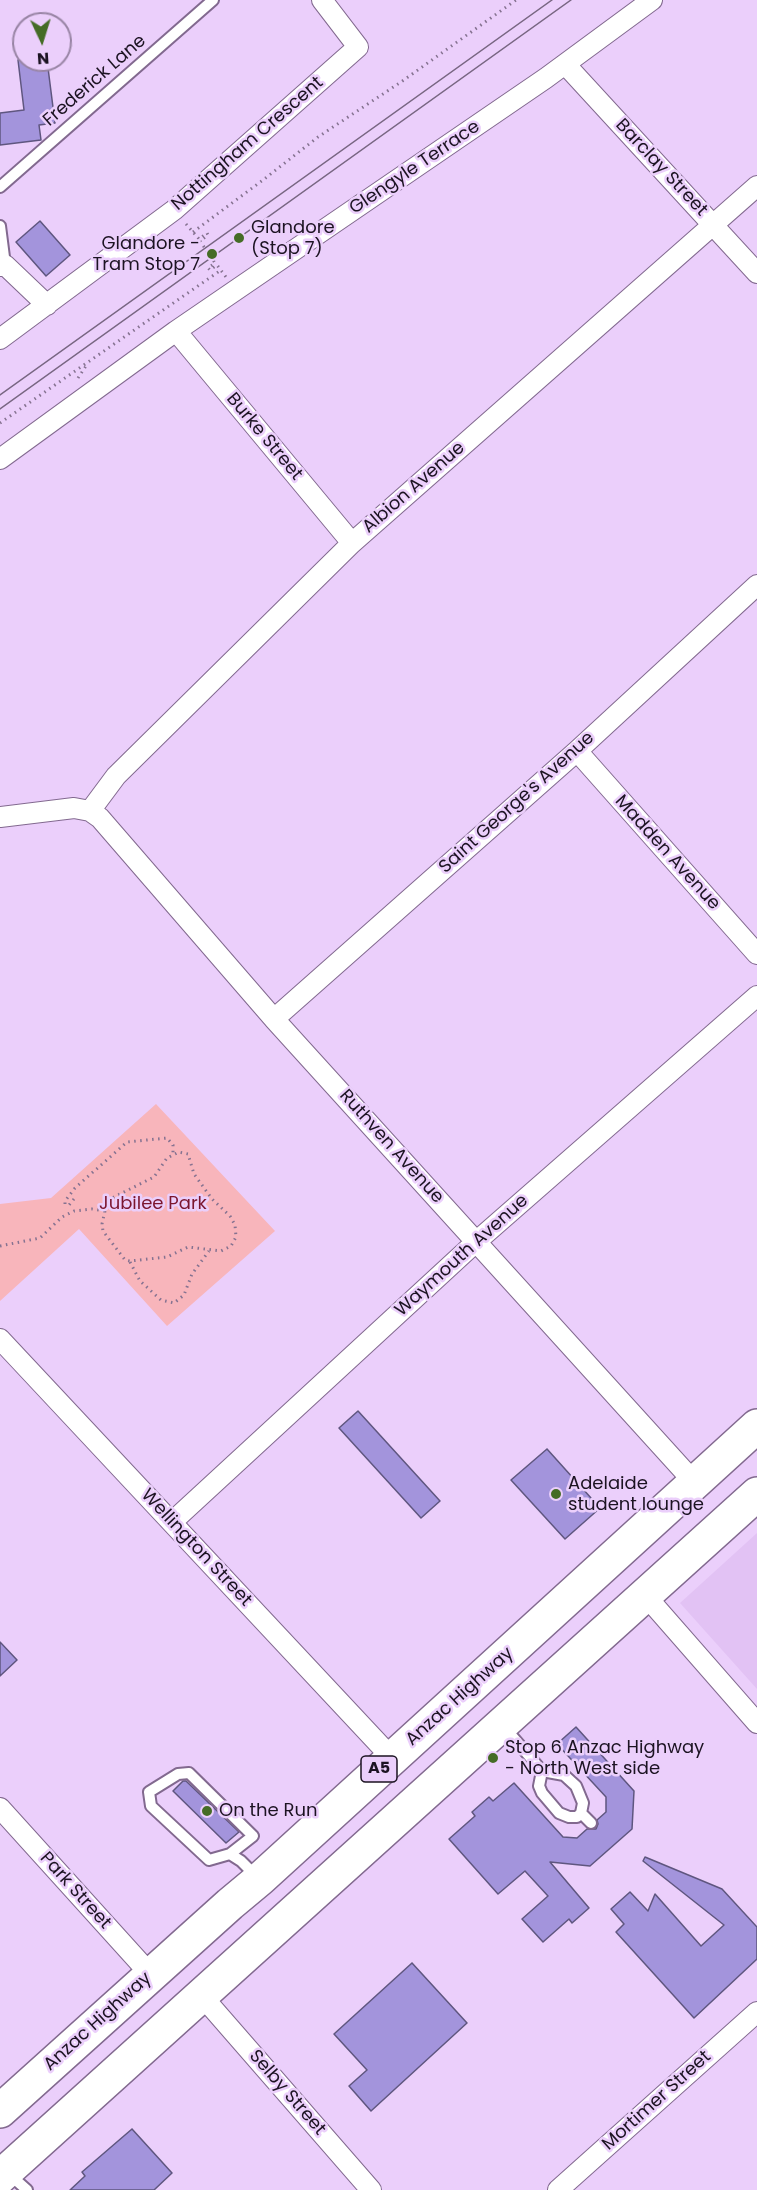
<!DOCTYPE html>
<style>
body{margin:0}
#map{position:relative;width:757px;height:2190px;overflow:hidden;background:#ebcffb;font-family:Poppins,sans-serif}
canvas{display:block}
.north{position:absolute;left:12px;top:12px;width:60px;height:60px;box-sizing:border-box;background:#ebcffb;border:2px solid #9884a4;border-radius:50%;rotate:176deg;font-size:16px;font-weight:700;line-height:24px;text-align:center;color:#1c1322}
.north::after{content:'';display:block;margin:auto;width:21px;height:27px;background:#456c26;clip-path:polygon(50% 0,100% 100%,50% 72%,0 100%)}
</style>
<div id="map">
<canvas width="757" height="2190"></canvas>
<div class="north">N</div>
</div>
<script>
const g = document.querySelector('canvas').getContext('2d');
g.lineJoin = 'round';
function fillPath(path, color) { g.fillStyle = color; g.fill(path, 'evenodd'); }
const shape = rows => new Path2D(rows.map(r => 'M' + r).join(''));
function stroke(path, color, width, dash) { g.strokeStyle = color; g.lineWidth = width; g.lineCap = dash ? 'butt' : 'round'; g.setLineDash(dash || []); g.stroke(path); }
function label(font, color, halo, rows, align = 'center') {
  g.font = font + ' Poppins,sans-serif'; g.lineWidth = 5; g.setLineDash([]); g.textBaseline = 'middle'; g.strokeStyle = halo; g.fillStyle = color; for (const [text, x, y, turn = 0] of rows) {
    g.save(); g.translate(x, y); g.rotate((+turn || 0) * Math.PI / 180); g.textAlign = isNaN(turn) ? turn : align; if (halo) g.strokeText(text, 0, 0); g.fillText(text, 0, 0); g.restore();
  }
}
fillPath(shape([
 [757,1533,757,1689,680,1603]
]), '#e2c2f4');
fillPath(shape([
 [156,1104,275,1231,167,1326,79,1229,0,1301,0,1204,51,1198]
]), '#f8b5bb');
const building = shape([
 [18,60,47,60,55,123,39,125,41,140,0,145,0,113,24,110,18,60],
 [40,221,70,255,46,276,16,242,40,221],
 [358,1411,440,1501,421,1518,339,1428,358,1411],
 [547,1449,600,1508,565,1539,511,1480,547,1449],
 [0,1642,17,1660,0,1676,0,1642],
 [576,1727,634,1791,632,1829,590,1866,550,1862,589,1908,572,1923,569,1919,543,1942,522,1919,548,1896,525,1871,498,1894,449,1839,475,1816,472,1812,489,1797,493,1801,514,1783,563,1837,577,1838,587,1829,596,1829,598,1824,597,1820,606,1812,606,1797,557,1744,576,1727],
 [183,1781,186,1781,239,1832,226,1843,173,1791,183,1781],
 [645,1857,722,1889,757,1927,757,1959,694,2018,616,1932,624,1924,611,1909,630,1892,648,1911,655,1894,701,1946,724,1925,643,1861,645,1857],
 [412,1963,467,2023,371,2111,349,2086,367,2070,334,2034,412,1963],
 [132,2129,172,2173,154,2190,70,2190,85,2176,82,2172,132,2129]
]);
fillPath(building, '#a394dc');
stroke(building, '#5f567f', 1.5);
const lane = shape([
 [0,187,213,0],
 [0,226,5,265],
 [505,1728,542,1771,539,1786,542,1793,559,1813,569,1817,577,1817,581,1813,583,1803,576,1786,564,1775,542,1771],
 [581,1813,591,1823],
 [230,1854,253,1836,189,1773,178,1774,149,1792,151,1806,209,1860,230,1854,241,1861,257,1877],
 [9,2174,27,2190]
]);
const street = shape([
 [565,64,757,273],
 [0,266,5,265,47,305],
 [176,331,352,543],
 [0,339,174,210,358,47,322,0],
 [0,459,176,331,546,78,652,0],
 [577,751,757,954],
 [90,811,116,776,352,543,757,186],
 [0,817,74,808,90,811,100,818,274,1019,694,1482],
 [274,1019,577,751,757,585],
 [0,1339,392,1758],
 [172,1522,477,1241,757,996],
 [645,1595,757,1723],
 [0,1808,151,1975],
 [202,1996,371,2190],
 [558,2190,757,2012]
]);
const highway = shape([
 [0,2111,230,1904,260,1879,757,1426],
 [0,2177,757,1494]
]);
stroke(lane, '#82698f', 14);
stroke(street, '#82698f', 22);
stroke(highway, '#82698f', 36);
stroke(shape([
 [186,224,199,239,207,233,208,235,200,241,215,263,208,268,210,270,217,265,226,277],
 [193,232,263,180,318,137,401,82,516,0],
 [78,378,86,366],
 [0,423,221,270],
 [74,1199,69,1205,65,1204,65,1201,75,1188,127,1142,167,1138,173,1145,173,1154],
 [0,1246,40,1238,62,1217,74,1211,92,1209,105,1211,107,1204,112,1198,154,1177,167,1158,179,1152,188,1154,194,1174,212,1199,230,1216,235,1225,236,1237,231,1246,221,1251,188,1247,167,1257,130,1261,125,1260,103,1231,102,1224,105,1211],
 [130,1262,140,1281,161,1300,174,1303,184,1295,192,1274,209,1251]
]), '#857290', 3, [1.5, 4.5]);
stroke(lane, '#fff', 10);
stroke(street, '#fff', 20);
stroke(highway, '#fff', 33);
stroke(shape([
 [0,395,552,0],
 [0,409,571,0]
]), '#786682', 1.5);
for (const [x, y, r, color] of [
 [239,238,6,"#456c26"],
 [212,254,6,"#456c26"],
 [556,1494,6,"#456c26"],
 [493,1758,6,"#456c26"],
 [207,1811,6,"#456c26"]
]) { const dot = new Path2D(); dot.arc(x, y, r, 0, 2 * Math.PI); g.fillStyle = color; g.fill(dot); stroke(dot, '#ebcffb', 2); }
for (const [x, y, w] of [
 [379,1769,36]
]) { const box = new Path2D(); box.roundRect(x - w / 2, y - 13, w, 26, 4.5); g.fillStyle = '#ebcffb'; g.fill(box); stroke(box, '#1c1322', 1.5); }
label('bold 16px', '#1c1322', null, [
 ["A5",379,1769]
]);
label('18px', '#1c1322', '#ebcffb', [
 ["Frederick Lane",95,81,-41],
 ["Nottingham Crescent",248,144,-41],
 ["Glengyle Terrace",415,168,-34],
 ["Barclay Street",661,168,47],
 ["Burke Street",264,437,50],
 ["Albion Avenue",414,488,-41],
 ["Saint George's Avenue",517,803,-42],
 ["Madden Avenue",667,853,48],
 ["Ruthven Avenue",391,1147,48],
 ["Waymouth Avenue",462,1256,-42],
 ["Wellington Street",196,1548,47],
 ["Anzac Highway",460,1697,-42],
 ["Park Street",75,1891,48],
 ["Anzac Highway",98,2022,-42],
 ["Selby Street",287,2093,49],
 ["Mortimer Street",657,2101,-42]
]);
label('18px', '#1c1322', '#ebcffb', [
 ["Glandore",251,228],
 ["(Stop 7)",251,249],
 ["Glandore -",200,244,"right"],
 ["Tram Stop 7",200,265,"right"],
 ["Adelaide",568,1484],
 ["student lounge",568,1505],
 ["Stop 6 Anzac Highway",505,1748],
 ["- North West side",505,1769],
 ["On the Run",219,1811]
], 'left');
label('18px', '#7b152e', '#ebcffb', [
 ["Jubilee Park",153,1204]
]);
</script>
